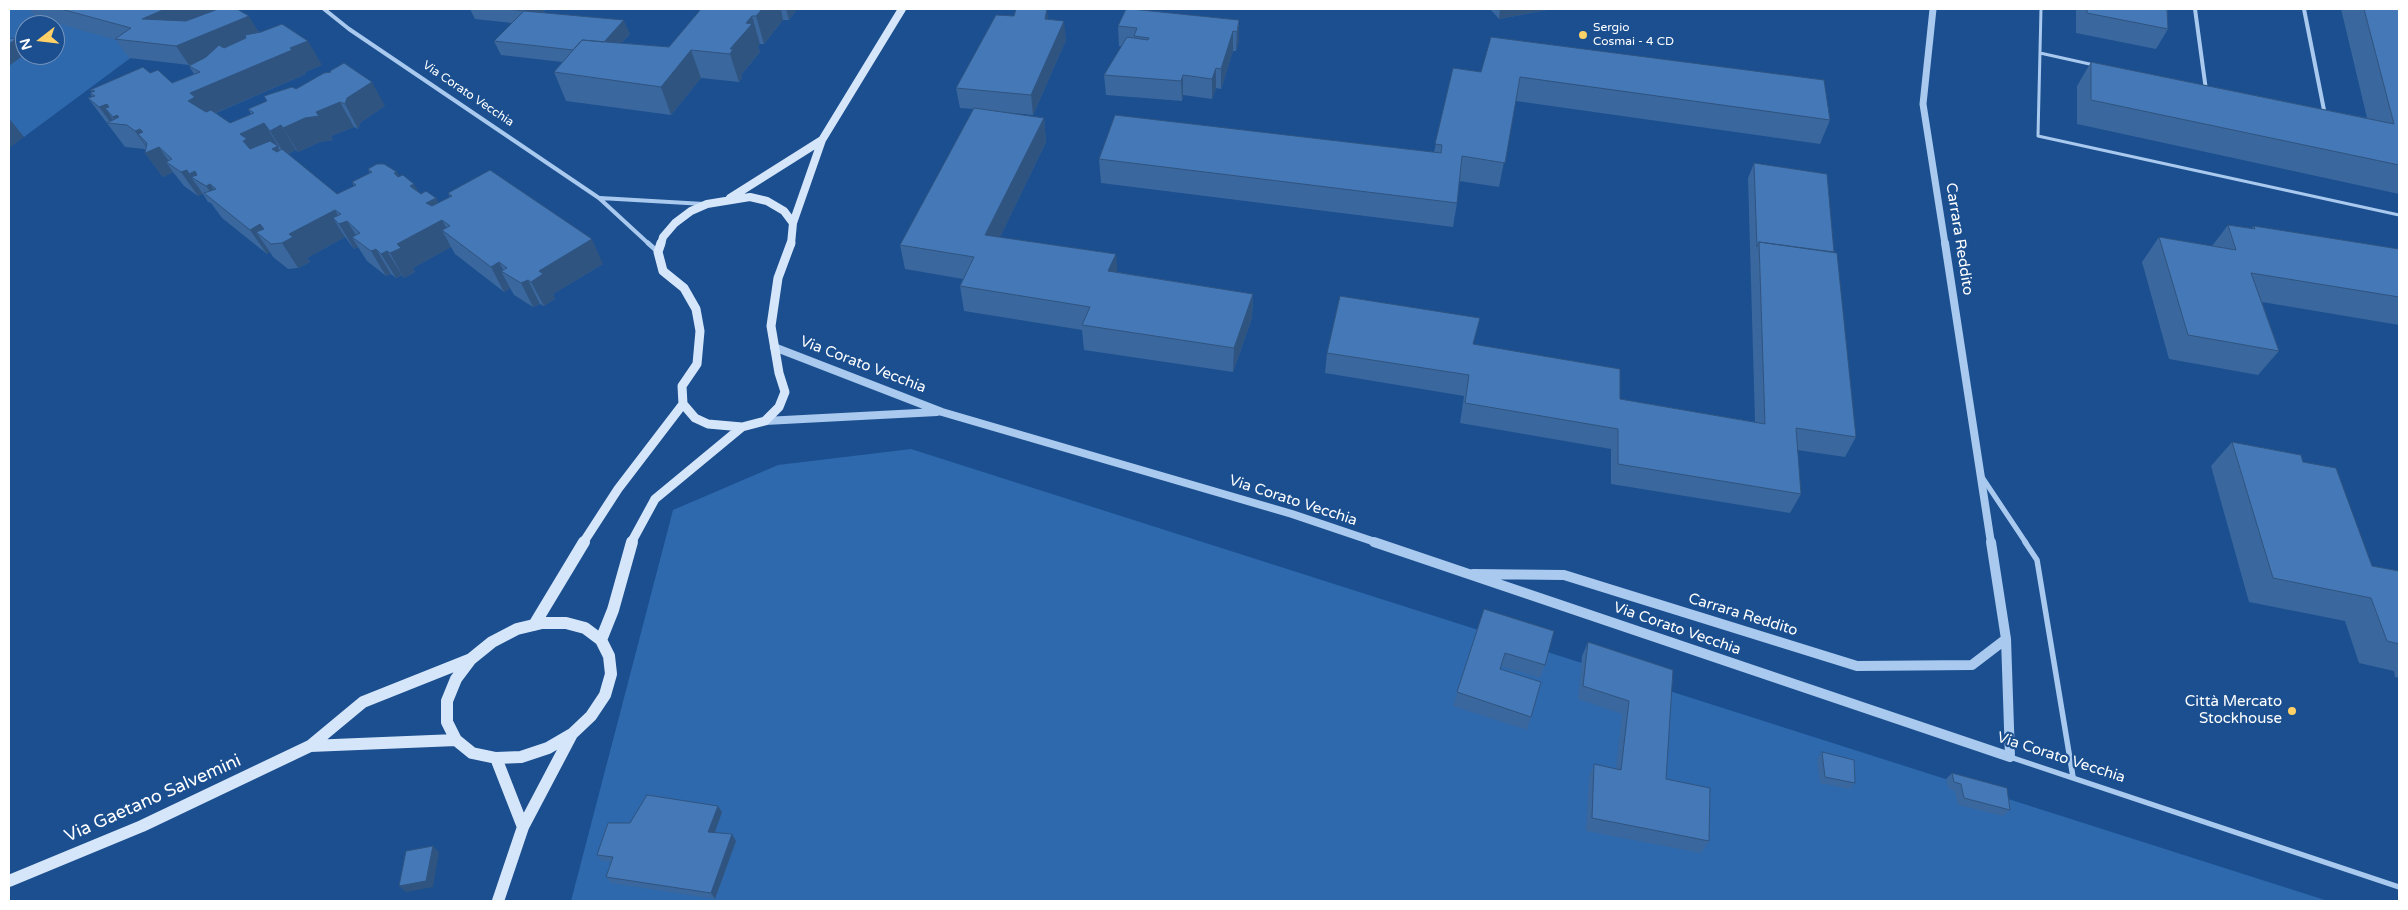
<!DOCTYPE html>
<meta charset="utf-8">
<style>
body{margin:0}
#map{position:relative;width:2408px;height:910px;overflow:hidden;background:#1b4f8f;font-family:"Varela Round",sans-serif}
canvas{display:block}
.frame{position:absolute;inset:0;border:10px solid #fff;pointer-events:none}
.north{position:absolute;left:15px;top:15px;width:50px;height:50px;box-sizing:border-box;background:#1b4f8f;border:1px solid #7695bc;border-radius:50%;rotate:254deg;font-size:14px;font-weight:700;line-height:20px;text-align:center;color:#fff}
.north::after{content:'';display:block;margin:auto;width:18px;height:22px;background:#ffd166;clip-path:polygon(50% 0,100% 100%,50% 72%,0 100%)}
</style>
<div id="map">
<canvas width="2408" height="910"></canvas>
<div class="frame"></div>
<div class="north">N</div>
</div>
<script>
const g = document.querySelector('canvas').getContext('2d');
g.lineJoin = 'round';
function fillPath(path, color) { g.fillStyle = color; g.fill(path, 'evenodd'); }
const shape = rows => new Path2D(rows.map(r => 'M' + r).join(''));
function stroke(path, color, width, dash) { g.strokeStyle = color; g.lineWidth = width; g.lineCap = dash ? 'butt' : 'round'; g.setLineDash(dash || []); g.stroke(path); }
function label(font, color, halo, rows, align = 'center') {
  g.font = font + ' "Varela Round",sans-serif'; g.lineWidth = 4.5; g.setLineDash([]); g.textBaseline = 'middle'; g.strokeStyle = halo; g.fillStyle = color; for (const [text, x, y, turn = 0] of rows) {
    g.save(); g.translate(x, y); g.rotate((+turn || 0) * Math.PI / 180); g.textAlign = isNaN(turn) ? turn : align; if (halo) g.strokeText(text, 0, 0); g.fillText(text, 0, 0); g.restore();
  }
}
fillPath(shape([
 [9,9,47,9,144,48,24,137,9,136],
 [25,25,55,25,55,55,25,55],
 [911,449,2328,901,571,901,673,510,778,465]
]), '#2e69ad');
stroke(shape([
 [2041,9,2038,136,2399,215],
 [2040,53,2094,65]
]), '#a9c9ee', 3);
stroke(shape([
 [324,9,349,29,599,198,649,244],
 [2195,9,2206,90],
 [2304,9,2325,115],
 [600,198,704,204]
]), '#a9c9ee', 4);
stroke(shape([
 [648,243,658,252],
 [1982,477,2026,543]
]), '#a9c9ee', 5);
stroke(shape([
 [2025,542,2037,560,2073,777],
 [2010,757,2399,887]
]), '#a9c9ee', 5.5);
stroke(shape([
 [1933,9,1923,104,1945,244]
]), '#a9c9ee', 7);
stroke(shape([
 [1945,243,1991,543],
 [774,347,942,412,1292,514,1378,543],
 [765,421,937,412]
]), '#a9c9ee', 8);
stroke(shape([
 [1374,542,2010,757,2006,639,1991,542],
 [1473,574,1564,575,1857,666,1972,665,2006,639]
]), '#a9c9ee', 10);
stroke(shape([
 [730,198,822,140],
 [793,223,822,140,902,9],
 [661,244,663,237,675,223,691,211,707,204,750,197,767,201,784,211,793,223,791,244]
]), '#d6e6fa', 8);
stroke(shape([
 [661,243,658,252,663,271,684,288,696,309,700,331,697,364,682,386,683,404,695,418,708,424,742,427,765,421,779,407,785,392,779,373,771,326,778,278,791,243],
 [583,543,618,489,683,404],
 [631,543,655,499,742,427]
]), '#d6e6fa', 9);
stroke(shape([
 [542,623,566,623,585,628,601,640,609,656,611,674,605,695,591,716,572,734,548,748,521,757,496,758,472,753,456,740,447,722,447,701,456,679,471,659,492,642,517,629,542,623],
 [534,625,584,542],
 [601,640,613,610,632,542],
 [310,746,456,740],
 [496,758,523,827],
 [9,881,142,826,310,746,363,702,471,659],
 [498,901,523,827,572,734]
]), '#d6e6fa', 12);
fillPath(shape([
 [29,9,237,9,259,32,322,65,305,72,306,74,216,113,230,123,251,114,248,109,296,89,385,106,361,122,358,129,354,127,331,136,333,140,320,142,298,152,296,150,288,154,337,194,354,186,352,182,370,173,368,169,400,176,421,194,436,198,438,203,450,197,448,193,603,264,553,294,555,299,544,306,540,304,533,307,514,295,510,288,504,292,455,254,451,247,413,268,415,272,404,278,402,275,396,278,391,274,386,276,367,261,358,247,354,249,345,237,307,258,310,262,298,268,288,269,273,257,270,252,267,254,222,218,211,203,208,202,203,194,198,196,184,186,173,172,163,177,145,153,145,150,144,149,125,147,88,98,92,97,90,93,92,92,90,90,150,73,172,83,194,74,189,66,189,65,129,58,116,40,35,17],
 [470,9,546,9,543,12,630,34,621,43,669,47,701,9,797,9,789,20,783,20,764,44,760,44,758,46,760,52,741,75,742,78,739,82,701,78,671,115,566,101,554,72,562,62,501,55,494,41,512,23,475,19],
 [1490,9,1552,9,1499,19],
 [2076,9,2167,9,2168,29,2156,49,2076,33],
 [2341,9,2399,9,2399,194,2077,124,2077,86,2091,62,2367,118],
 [1048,19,1066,40,1033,115,1004,112,1044,118,1046,142,1000,237,1117,272,1253,294,1252,318,1233,372,1084,350,1082,330,964,311,960,286,963,279,905,269,900,245,974,109,960,108,956,88],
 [1239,20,1239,40,1236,51,1233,51,1221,89,1216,88,1212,99,1183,95,1182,101,1106,95,1104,75,1122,46,1119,46,1118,26],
 [1453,68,1830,120,1820,144,1516,101,1499,187,1459,181,1457,203,1453,227,1101,183,1099,159,1434,152],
 [1754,163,1834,252,1856,437,1845,457,1797,450,1801,494,1790,513,1611,484,1611,449,1460,423,1464,396,1325,373,1327,353,1474,345,1620,399,1755,422,1748,178],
 [2228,225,2251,229,2254,226,2399,249,2399,325,2262,302,2279,351,2258,375,2169,359,2142,262,2159,237,2212,246],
 [2232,442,2303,462,2372,566,2399,571,2399,678,2395,677,2394,671,2359,663,2345,621,2249,602,2211,466],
 [1484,609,1545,665,1540,678,1501,666,1500,669,1531,717,1527,730,1453,706],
 [1588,642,1673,670,1666,779,1709,841,1701,853,1586,831,1589,776,1594,764,1616,769,1622,714,1578,699,1582,656],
 [1822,752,1855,783,1849,789,1820,783,1817,759],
 [1952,773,2010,810,2003,816,1958,805,1955,791,1948,788,1946,779],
 [722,812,715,832,736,841,715,899,611,883,606,877,611,862,602,861,597,855,630,823]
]), '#3a679d');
fillPath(shape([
 [165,9,221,9,155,38,142,19],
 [526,9,546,9,530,25,524,11],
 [762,9,781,9,783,20,764,44,756,16],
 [786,9,797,9,789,20],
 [1047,9,1049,29,1045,19],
 [1500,9,1552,9,1499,19],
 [249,16,261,36,189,65,176,46],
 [752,16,760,44,758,46,760,52,741,75,742,78,739,82,730,54,730,49,746,23],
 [624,20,630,34,600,66,594,52],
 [1239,20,1239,40,1236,51,1237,32],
 [1064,21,1066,40,1033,115,1031,95],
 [1233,31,1233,51,1221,89,1221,69],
 [16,39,25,51,25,54,9,66,9,44],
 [308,41,322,65,305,72,306,74,208,116,188,101,190,93,290,48],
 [691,50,701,78,671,115,661,87],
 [1216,68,1216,88,1212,99,1212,79],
 [1183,75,1183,95,1182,101,1181,81],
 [372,82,385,106,361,122,358,129,345,104,347,98],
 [340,102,354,127,331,136,333,140,320,142,298,152,283,128,316,112],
 [107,104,117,115,125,125,118,124,105,108,116,124,111,123,99,107],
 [9,118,24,137,9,148],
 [1044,118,1046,142,989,260,985,235],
 [264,123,279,147,278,148,293,171,263,163,243,141,240,134],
 [281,125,296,150,285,155,270,131],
 [140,129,159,147,173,167,166,162,173,172,163,177,145,153,149,151,135,131],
 [138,134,147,143,150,151],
 [187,170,195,171,205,186,191,177,203,194,198,196,181,172],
 [397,172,411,196,394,173],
 [210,184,227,209,220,206,206,186],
 [414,184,428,208,410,186],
 [436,198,449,223,442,220,452,238,442,230,451,247,413,268,415,272,404,278,390,253,397,244,426,203],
 [335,210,342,223,347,221,361,243,352,237,358,247,354,249,339,224,333,218,345,237,307,258,310,262,298,268,282,243,289,234],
 [260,224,273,244,256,232,270,252,267,254,250,230],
 [592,239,603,264,553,294,555,299,544,306,531,282,539,271],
 [376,249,391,274,386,276,371,251],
 [387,251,402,275,396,278,381,254],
 [1116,254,1118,279,1108,271],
 [499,262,505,273,501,271,510,288,504,292,491,267],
 [528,280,540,304,533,307,521,283],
 [1253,294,1252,318,1233,372,1234,348],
 [718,806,722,812,713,838,708,832],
 [732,834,736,841,715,899,711,893],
 [433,846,439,852,433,887,406,892,399,886]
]), '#305480');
const building = shape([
 [61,9,165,9,142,19,186,21,218,9,237,9,249,16,176,46,115,39,131,28,61,9],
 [507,9,526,9,524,11,624,20,604,42,582,40,573,50,494,41,524,11,507,9],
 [701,9,762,9,756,16,752,16,746,23,752,24,730,49,733,49,730,54,691,50,661,87,554,72,582,40,669,47,701,9],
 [1016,9,1047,9,1045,19,1064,21,1031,95,956,88,996,15,1014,16,1016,9],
 [1126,9,1131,9,1239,20,1237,32,1233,31,1221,69,1216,68,1212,79,1183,75,1181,81,1104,75,1127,37,1148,40,1149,38,1134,36,1137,28,1118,26,1126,9],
 [2087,9,2167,9,2168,29,2087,13,2087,9],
 [2364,9,2399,9,2399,165,2091,100,2091,62,2394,124,2364,9],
 [282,24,308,41,290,48,292,50,190,93,195,97,188,101,206,112,211,110,230,123,254,113,248,109,267,101,264,96,292,87,296,89,324,73,331,72,330,71,344,63,372,82,347,98,345,104,340,102,316,112,319,116,305,118,283,128,281,125,270,131,264,123,240,134,247,139,243,141,250,149,270,141,278,146,272,149,277,152,282,149,337,194,356,185,352,182,372,172,368,169,377,164,384,164,397,172,394,173,398,177,403,175,414,184,410,186,421,194,426,191,436,198,426,203,432,206,452,196,448,193,490,170,592,239,539,271,543,274,531,282,528,280,521,283,501,271,507,268,499,262,491,267,442,230,450,226,442,220,397,244,401,248,390,253,387,251,381,254,376,249,371,251,352,237,360,233,347,221,339,224,333,218,341,214,335,210,289,234,293,237,282,243,271,244,256,232,264,229,260,224,250,230,204,193,216,189,210,184,206,186,191,177,197,175,195,171,189,174,187,170,181,172,166,162,172,159,159,147,145,153,147,143,138,134,143,132,140,129,135,131,127,125,107,123,119,117,117,115,113,117,105,108,109,107,107,104,99,107,88,98,95,96,90,93,95,91,90,90,143,67,150,73,158,70,172,83,200,72,189,66,206,57,219,45,224,48,246,38,245,35,261,32,282,24],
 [1491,37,1824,80,1830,120,1520,77,1505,163,1462,156,1457,203,1099,159,1115,115,1441,153,1442,145,1435,144,1453,68,1481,72,1491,37],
 [9,38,16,39,9,44,9,38],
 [974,108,1044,118,985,235,1116,254,1108,271,1253,294,1234,348,1082,325,1090,307,960,286,974,257,900,245,974,108],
 [1754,163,1827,174,1834,252,1759,242,1757,247,1754,163],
 [2228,225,2255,229,2254,226,2399,249,2399,297,2251,273,2279,351,2188,335,2159,237,2236,250,2228,225],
 [1759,242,1837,253,1856,437,1796,428,1801,494,1618,464,1618,429,1465,403,1469,375,1327,353,1340,296,1480,318,1473,344,1620,369,1620,399,1765,424,1759,242],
 [2232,442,2301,455,2303,462,2336,468,2372,566,2399,571,2399,644,2387,641,2371,598,2273,578,2232,442],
 [1484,609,1554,631,1545,665,1505,653,1500,669,1541,682,1531,717,1457,692,1484,609],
 [1588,642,1673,670,1666,779,1710,788,1709,841,1592,818,1594,764,1621,770,1629,701,1583,686,1588,642],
 [1822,752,1854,760,1855,783,1825,777,1822,752],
 [1952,773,2007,788,2010,810,1964,798,1961,784,1954,782,1952,773],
 [647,795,718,806,708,832,732,834,711,893,606,877,613,857,597,855,608,823,630,823,647,795],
 [433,846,426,881,399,886,406,851,433,846]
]);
fillPath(building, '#4478b7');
stroke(building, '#305480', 1);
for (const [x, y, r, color] of [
 [1583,35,5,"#ffd166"],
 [2292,711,5,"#ffd166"]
]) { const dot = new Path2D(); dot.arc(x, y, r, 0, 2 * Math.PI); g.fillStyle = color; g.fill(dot); stroke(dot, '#1b4f8f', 2); }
label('12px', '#fff', '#1b4f8f', [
 ["Sergio",1593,28],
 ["Cosmai - 4 CD",1593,42]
], 'left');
label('12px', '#fff', '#1b4f8f', [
 ["Via Corato Vecchia",468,94,34]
]);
label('15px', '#fff', '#1b4f8f', [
 ["Carrara Reddito",1959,239,81],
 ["Via Corato Vecchia",863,365,21],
 ["Via Corato Vecchia",1293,501,18],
 ["Carrara Reddito",1743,615,17],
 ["Via Corato Vecchia",1677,629,19],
 ["Via Corato Vecchia",2061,758,18]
]);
label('15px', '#fff', '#1b4f8f', [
 ["Città Mercato",2282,702],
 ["Stockhouse",2282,719]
], 'right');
label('18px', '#fff', '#1b4f8f', [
 ["Via Gaetano Salvemini",153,799,-24]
]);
</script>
